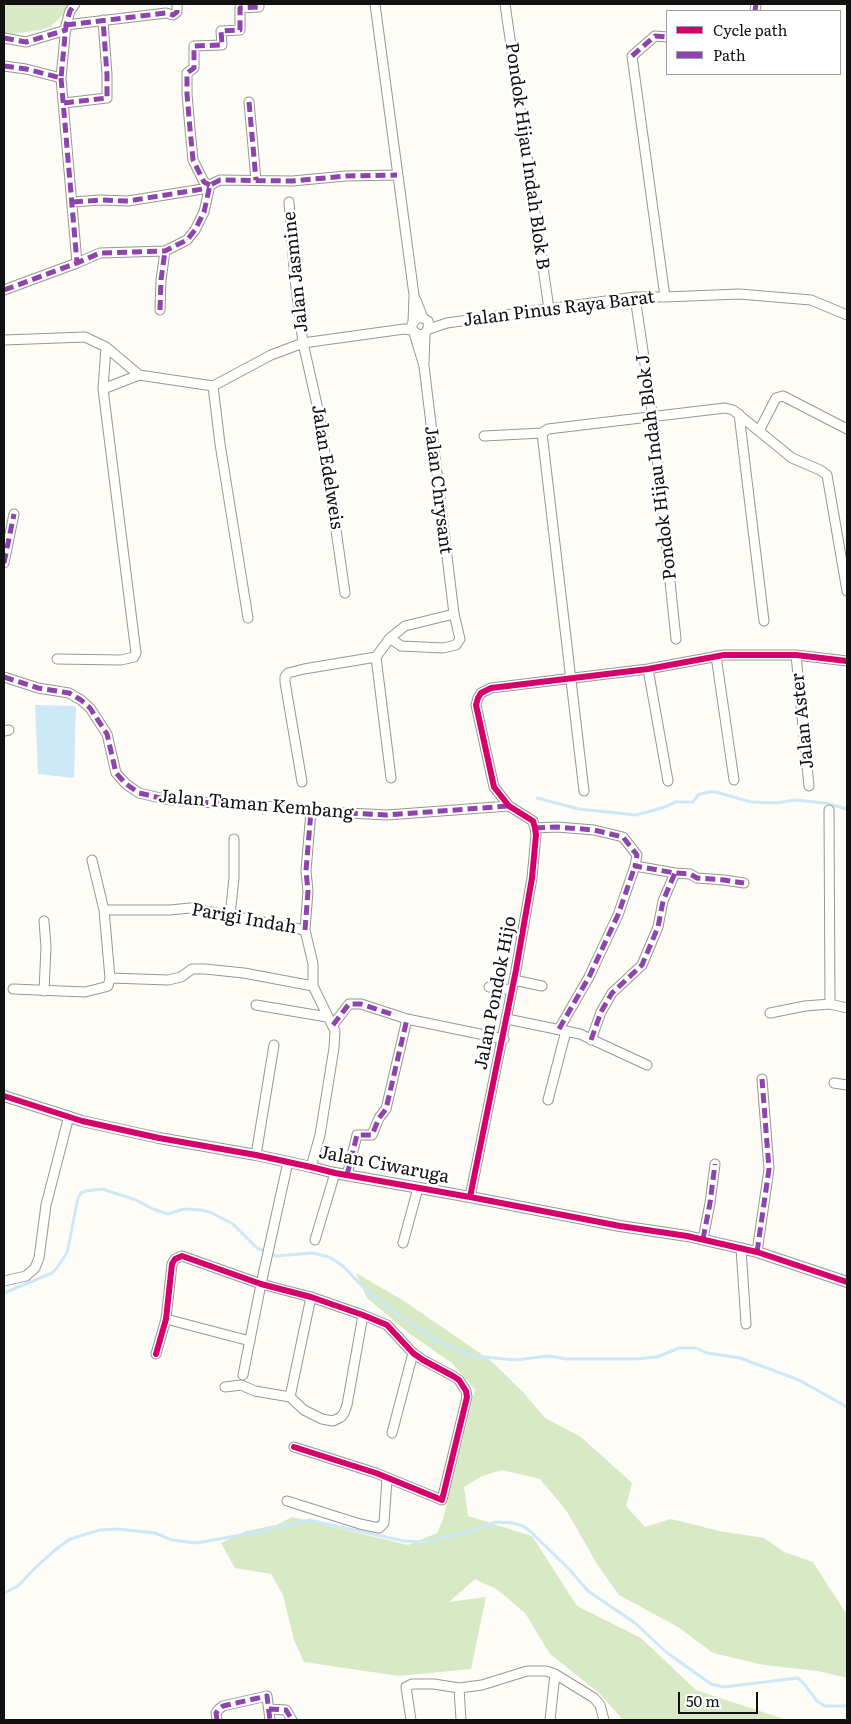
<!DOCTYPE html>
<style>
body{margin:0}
#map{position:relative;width:851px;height:1724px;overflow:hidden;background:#fdfcf7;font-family:Literata,serif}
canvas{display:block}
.frame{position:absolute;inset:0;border:5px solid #111;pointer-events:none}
.legend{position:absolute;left:666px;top:10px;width:175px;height:65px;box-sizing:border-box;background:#fff;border:1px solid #a0a0a0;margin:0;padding:6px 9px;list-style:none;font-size:15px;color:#111}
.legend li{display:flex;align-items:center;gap:10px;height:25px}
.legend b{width:25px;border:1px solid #a0a0a0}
.scale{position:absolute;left:678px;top:1692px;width:80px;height:22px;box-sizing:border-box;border:2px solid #111;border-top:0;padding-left:6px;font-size:15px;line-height:18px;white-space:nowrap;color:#111;-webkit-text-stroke:4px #fff;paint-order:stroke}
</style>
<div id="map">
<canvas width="851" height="1724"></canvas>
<div class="frame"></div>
<ul class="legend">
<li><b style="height:6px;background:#d6006c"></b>Cycle path</li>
<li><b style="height:6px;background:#8e44ad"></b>Path</li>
</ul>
<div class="scale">50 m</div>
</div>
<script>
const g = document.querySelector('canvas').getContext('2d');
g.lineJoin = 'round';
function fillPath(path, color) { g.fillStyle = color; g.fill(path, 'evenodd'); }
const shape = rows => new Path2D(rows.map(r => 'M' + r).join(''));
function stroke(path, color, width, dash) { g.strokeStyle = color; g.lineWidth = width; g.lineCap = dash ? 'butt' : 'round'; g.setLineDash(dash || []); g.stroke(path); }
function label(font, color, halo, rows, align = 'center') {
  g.font = font + ' Literata,serif'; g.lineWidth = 5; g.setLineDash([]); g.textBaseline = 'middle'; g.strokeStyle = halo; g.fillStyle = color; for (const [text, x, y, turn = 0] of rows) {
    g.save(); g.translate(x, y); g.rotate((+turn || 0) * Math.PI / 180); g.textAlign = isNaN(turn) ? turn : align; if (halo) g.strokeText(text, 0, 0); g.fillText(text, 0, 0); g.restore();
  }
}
fillPath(shape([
 [4,4,68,4,64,14,50,27,41,30,4,35],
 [356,1273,404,1301,490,1360,523,1392,545,1418,581,1437,632,1483,626,1506,645,1527,671,1519,719,1531,764,1538,784,1552,813,1562,847,1615,847,1678,818,1671,764,1665,713,1653,678,1627,619,1595,597,1564,566,1510,540,1479,502,1470,482,1476,464,1487,468,1516,532,1536,577,1606,641,1638,696,1690,787,1720,623,1720,599,1693,550,1654,525,1613,498,1590,475,1579,449,1602,486,1597,471,1669,399,1676,304,1662,294,1640,283,1595,271,1574,235,1568,221,1543,246,1531,276,1525,292,1517,408,1545,437,1533,443,1519,475,1390,452,1363,410,1334,367,1298]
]), '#d8eac5');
fillPath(shape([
 [35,705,76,706,74,778,38,774]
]), '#cde8f7');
stroke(shape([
 [537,798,579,809,636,815,662,808,676,802,693,802,698,795,708,792,716,792,751,802,776,803,796,800,825,803,847,809],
 [4,1293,52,1273,56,1269,67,1253,78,1198,81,1193,86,1191,102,1189,136,1200,153,1209,168,1214,184,1209,202,1210,212,1213,233,1224,257,1248,276,1256,313,1253,329,1257,343,1266,364,1288,395,1313,434,1339,450,1347,473,1356,515,1360,549,1356,567,1359,635,1359,657,1357,679,1348,696,1348,707,1353,740,1358,799,1380,847,1407],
 [4,1593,18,1586,35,1568,55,1550,70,1539,100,1530,118,1529,155,1533,172,1540,196,1543,253,1533,309,1520,404,1541,425,1542,468,1532,496,1522,513,1523,523,1526,531,1532,569,1569,588,1591,635,1623,666,1652,711,1684,724,1687,798,1678,805,1685,817,1701,825,1706,847,1706]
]), '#cde8f7', 3);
const minor = shape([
 [375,4,414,295,413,322],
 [505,4,549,309],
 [755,11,756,4],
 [66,25,166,13,173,15,177,12,177,4],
 [4,38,26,42,66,30],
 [4,66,26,69,61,78,66,25,70,11,75,4],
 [61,78,77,263],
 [249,102,256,180],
 [64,103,107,98,107,75,103,20],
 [210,185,204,182,193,160,190,129,187,94,187,73,194,68,194,46,222,45,221,31,240,30,240,8,259,7,259,4],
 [73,202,100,200,128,201,209,188],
 [289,202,295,280,303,343,320,418,345,593],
 [4,290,77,263,100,253,165,251,187,240,195,230,204,212,210,185,220,180,292,181,346,176,397,175],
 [635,297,653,418,676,639],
 [665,297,632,56,655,36,667,37],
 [416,300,423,318,428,321,429,326,425,334,419,335,412,330,412,324,417,318,423,318],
 [160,310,161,280,165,251],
 [429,329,447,323,635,297,665,297,739,294,811,300,847,315],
 [4,340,85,337,106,347,139,375],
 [424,363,425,334],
 [213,386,220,444,248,618],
 [103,389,139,375,213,386,271,355,303,343,404,329,412,330],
 [739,414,764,621],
 [759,431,776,398,783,396,847,429],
 [542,433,584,791],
 [484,436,542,433,548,429,725,408,733,410,792,458,820,470,827,475,847,591],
 [4,563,14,514],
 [390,638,401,646,443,648,456,645,460,639,454,614,424,366,414,333],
 [796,655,809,786],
 [716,656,734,780],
 [376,657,391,778],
 [376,657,390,638,405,626,454,614],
 [57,659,121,660,134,657,136,653,103,389,106,347],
 [648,669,668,781],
 [4,677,38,688,69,693,81,700,90,708,107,734,116,773,126,784,139,793,169,800,293,808,311,811,387,815,509,806],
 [4,731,9,730],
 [302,782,285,682,285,677,288,673,304,669,376,657],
 [829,810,830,1004],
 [535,828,557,827,594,830,623,837,637,855,635,866,675,873,690,874,697,878,724,880,744,883],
 [92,860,104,910],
 [230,915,234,878,234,839],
 [305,930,308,891,306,871,311,811],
 [110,978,104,910,170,910,190,908,305,930,313,964,313,986],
 [514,980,542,986],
 [489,987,512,990],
 [13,989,85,992,105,987,108,986,110,978,168,980,181,977,192,969,205,969,244,973,313,986,335,1031,334,1048,320,1135,311,1167],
 [44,991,46,947,44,921],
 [256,1005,327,1017],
 [770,1013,805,1006,830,1004,847,1008],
 [507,1019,580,1034,647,1065],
 [333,1025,349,1004,361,1004,407,1019,504,1039],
 [559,1029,589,977,618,915,635,866],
 [591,1040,601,1012,612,993,642,965,658,927,663,901,675,873],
 [834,1083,847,1085],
 [548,1100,566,1031],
 [256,1155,274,1045],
 [347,1175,357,1135,372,1135,379,1118,386,1109,407,1019],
 [470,1197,516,970,532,878,536,835,535,828,533,821,509,806,494,787,476,705,478,698,481,693,491,688,648,669,724,655,796,655,847,661],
 [703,1239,710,1203,715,1164],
 [315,1240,335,1173],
 [403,1243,418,1188],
 [741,1248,746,1324],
 [757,1252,769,1169,762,1079],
 [4,1281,26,1276,35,1268,39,1258,46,1205,69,1116],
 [166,1319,250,1341],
 [156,1354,166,1319,172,1264,175,1259,182,1256,261,1284,311,1297,363,1315,387,1325,413,1353,423,1360,453,1376,459,1380,466,1391,467,1397,442,1500,376,1473,294,1447],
 [243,1375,261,1284,288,1162],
 [225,1387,241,1385,255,1391,290,1397,304,1410,322,1419,333,1421,341,1417,344,1413,347,1405,363,1315],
 [290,1397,311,1297],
 [392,1433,413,1353],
 [287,1501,360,1524,379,1528,384,1523,387,1478],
 [459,1688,461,1720],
 [269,1709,286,1710,292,1720],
 [217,1720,216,1713,219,1709,223,1706,267,1696,270,1720],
 [411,1720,406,1687,412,1684,434,1684,459,1688,482,1685,527,1671,546,1671,555,1674,594,1698,600,1705,604,1720],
 [550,1720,555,1674]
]);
const tertiary = shape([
 [4,1096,82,1121,159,1138,256,1155,311,1167,335,1173,470,1197,620,1226,687,1236,757,1252,847,1282]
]);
stroke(minor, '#979795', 11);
stroke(tertiary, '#979795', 12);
stroke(minor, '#fffffe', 9);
stroke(tertiary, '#fffffe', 10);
stroke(shape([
 [755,11,756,4],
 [66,25,166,13,173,15,177,12,177,4],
 [4,38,26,42,66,30],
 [632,56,655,36,667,37],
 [4,66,26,69,61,78,66,25,70,11,75,4],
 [61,78,77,263],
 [249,102,256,180],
 [64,103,107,98,107,75,103,20],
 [210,185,204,182,193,160,190,129,187,94,187,73,194,68,194,46,222,45,221,31,240,30,240,8,259,7,259,4],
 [73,202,100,200,128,201,209,188],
 [4,290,77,263,100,253,165,251,187,240,195,230,204,212,210,185,220,180,292,181,346,176,397,175],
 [160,310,161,280,165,251],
 [4,563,14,514],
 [4,677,38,688,69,693,81,700,90,708,107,734,116,773,126,784,139,793,169,800,293,808,311,811,387,815,509,806],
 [535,828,557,827,594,830,623,837,637,855,635,866,675,873,690,874,697,878,724,880,744,883],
 [305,930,308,891,306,871,311,811],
 [333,1025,349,1004,361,1004,391,1014],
 [559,1029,589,977,618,915,635,866],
 [591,1040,601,1012,612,993,642,965,658,927,663,901,675,873],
 [347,1175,357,1135,372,1135,379,1118,386,1109,407,1019],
 [703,1239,710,1203,715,1164],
 [757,1252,769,1169,762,1079],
 [269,1709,286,1710,292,1720],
 [217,1720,216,1713,219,1709,223,1706,267,1696,270,1720]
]), '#8e44ad', 5, [10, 5]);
stroke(shape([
 [4,1096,82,1121,159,1138,256,1155,311,1167,335,1173,470,1197,620,1226,687,1236,757,1252,847,1282],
 [470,1197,516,970,532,878,536,835,535,828,533,821,509,806,494,787,476,705,478,698,481,693,491,688,648,669,724,655,796,655,847,661],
 [156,1354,166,1319,172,1264,175,1259,182,1256,261,1284,311,1297,363,1315,387,1325,413,1353,423,1360,453,1376,459,1380,466,1391,467,1397,442,1500,376,1473,294,1447]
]), '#d6006c', 6);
label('18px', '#111', '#fff', [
 ["Pondok Hijau Indah Blok B",527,156,82],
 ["Jalan Jasmine",296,272,-96],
 ["Jalan Pinus Raya Barat",559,309,-7],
 ["Jalan Edelweis",327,467,81],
 ["Pondok Hijau Indah Blok J",657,467,-97],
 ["Jalan Chrysant",438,490,83],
 ["Jalan Aster",803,721,-96],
 ["Jalan Taman Kembang",256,805,5],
 ["Parigi Indah",244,919,10],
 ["Jalan Pondok Hijo",496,993,-79],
 ["Jalan Ciwaruga",384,1165,11]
]);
</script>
